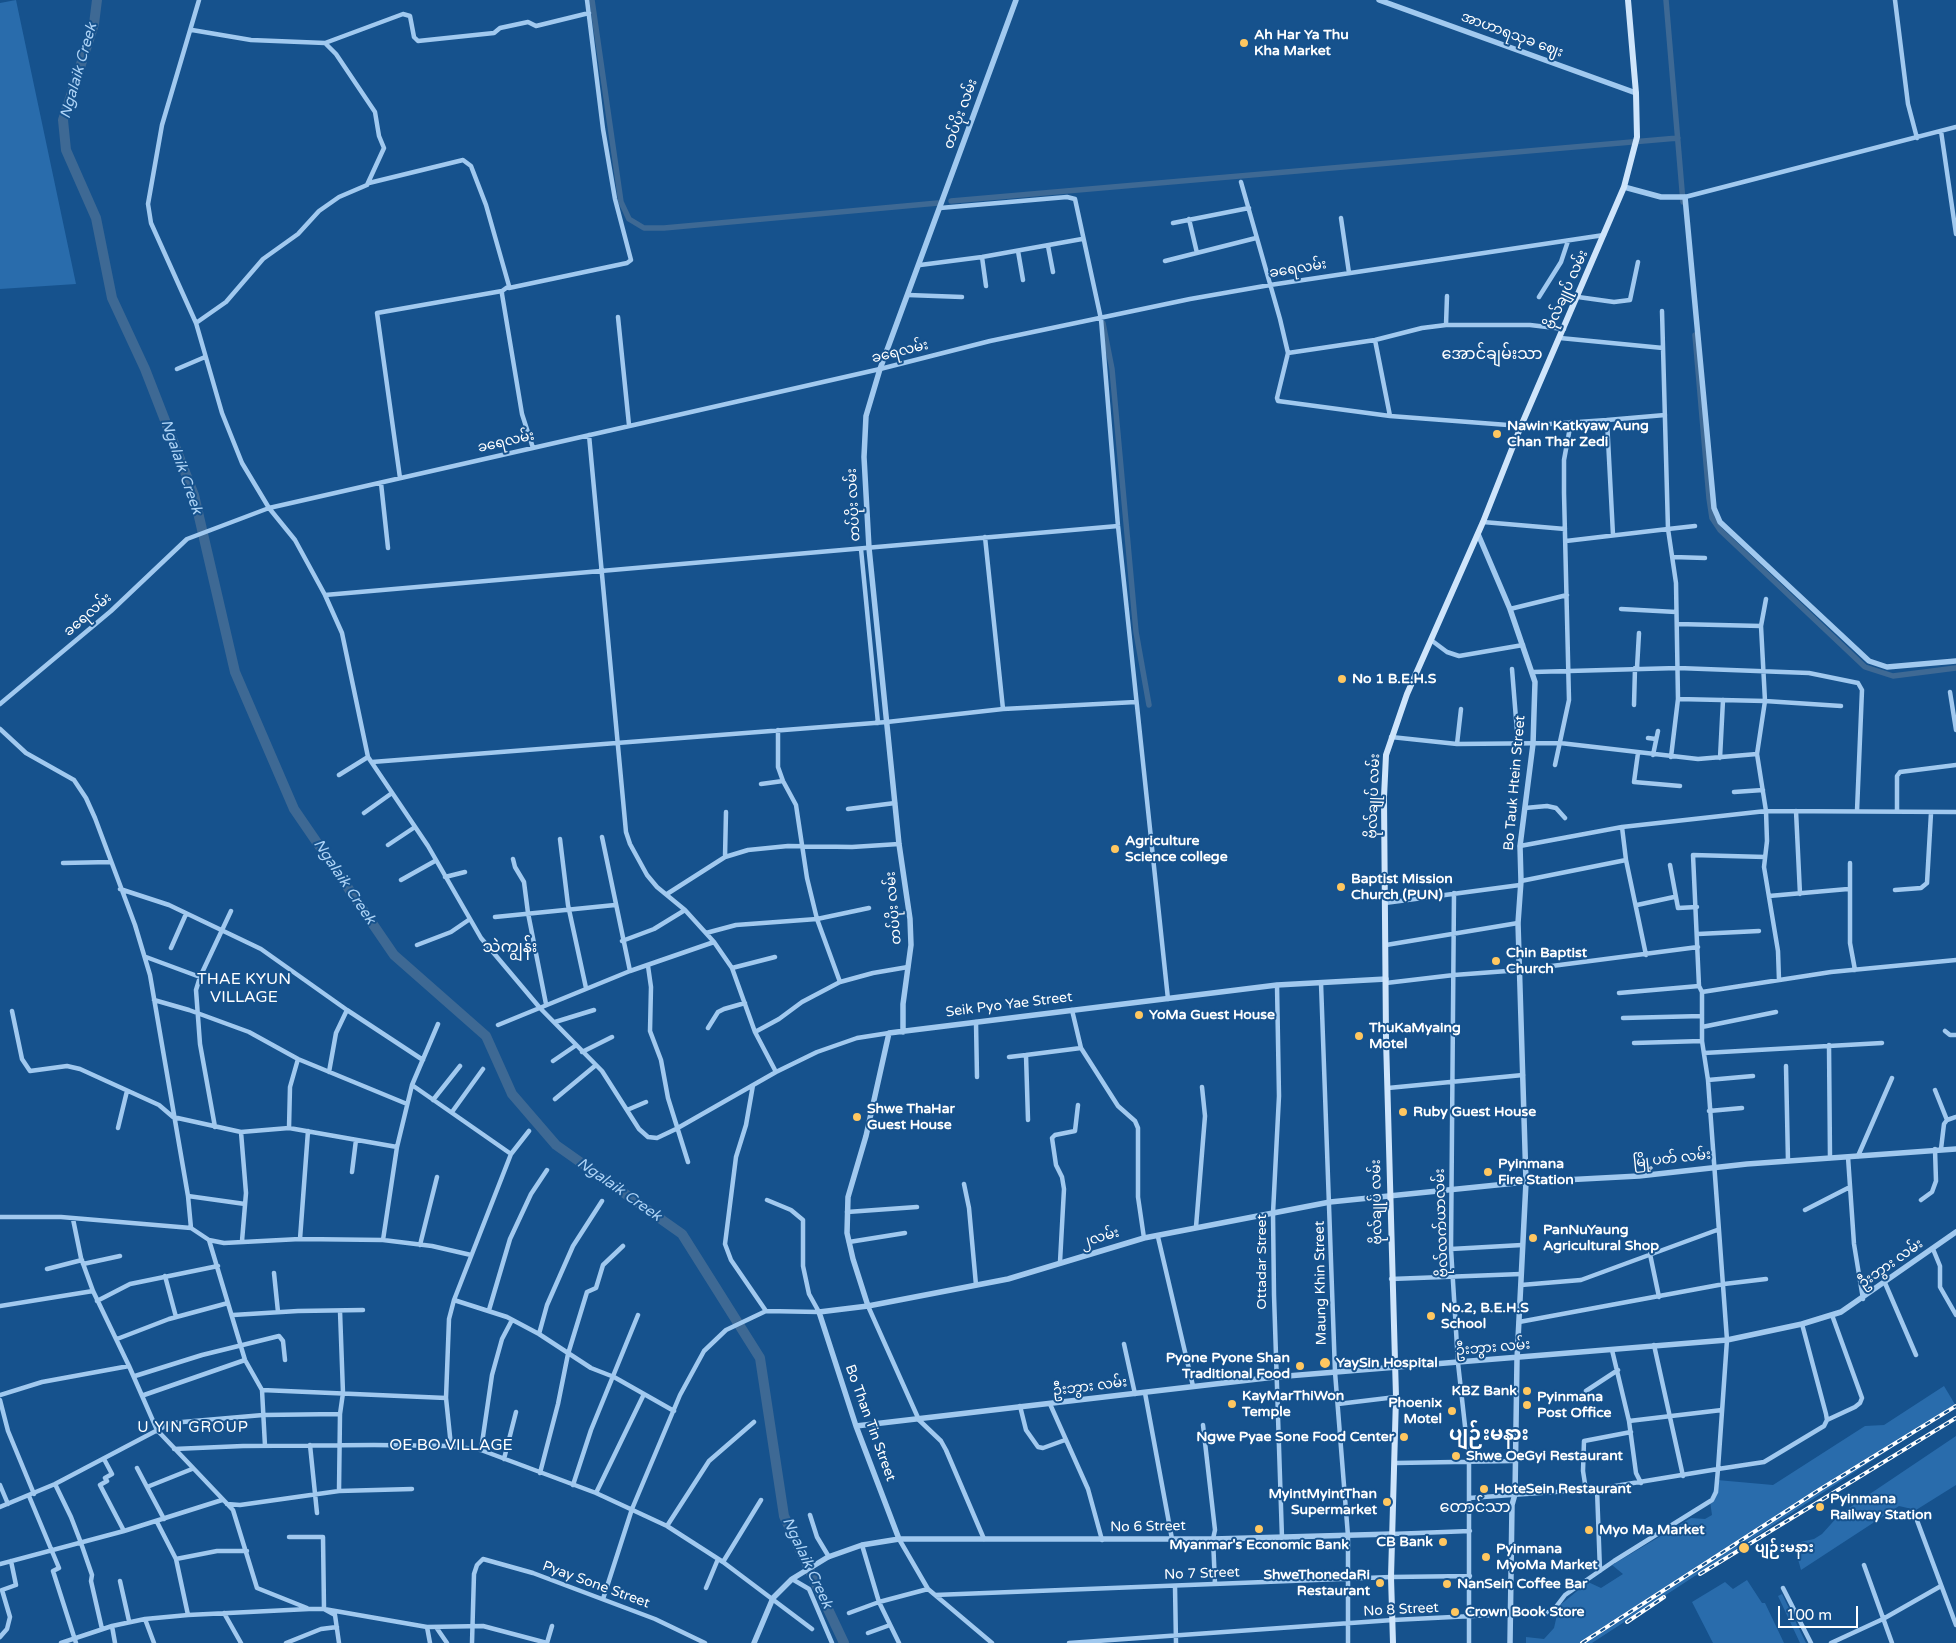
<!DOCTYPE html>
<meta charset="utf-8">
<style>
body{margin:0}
#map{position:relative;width:1956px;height:1643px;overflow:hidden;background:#16528d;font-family:"Varela Round",sans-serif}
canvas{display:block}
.scale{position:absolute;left:1778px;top:1606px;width:80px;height:22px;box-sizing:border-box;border:2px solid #fff;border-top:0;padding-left:6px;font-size:15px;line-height:18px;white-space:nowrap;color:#fff;-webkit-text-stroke:4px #16528d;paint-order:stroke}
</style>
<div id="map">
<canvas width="1956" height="1643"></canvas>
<div class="scale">100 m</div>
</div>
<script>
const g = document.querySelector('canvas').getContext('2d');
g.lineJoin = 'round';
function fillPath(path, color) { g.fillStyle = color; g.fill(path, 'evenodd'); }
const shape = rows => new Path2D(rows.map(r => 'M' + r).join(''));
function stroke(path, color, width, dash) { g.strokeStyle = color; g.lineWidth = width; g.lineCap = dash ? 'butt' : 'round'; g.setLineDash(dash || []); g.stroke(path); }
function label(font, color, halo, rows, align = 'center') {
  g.font = font + ' "Varela Round","Noto Sans Myanmar",sans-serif'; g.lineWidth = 4; g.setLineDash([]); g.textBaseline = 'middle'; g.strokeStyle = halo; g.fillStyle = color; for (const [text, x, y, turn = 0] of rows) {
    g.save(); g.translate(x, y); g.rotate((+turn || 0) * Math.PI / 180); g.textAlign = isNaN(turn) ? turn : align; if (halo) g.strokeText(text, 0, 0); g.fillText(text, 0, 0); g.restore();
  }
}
fillPath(shape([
 [16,0,76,284,0,289,0,3],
 [1944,1386,1956,1406,1592,1643,1526,1643,1526,1637,1544,1639,1554,1628,1559,1606,1588,1582,1601,1588,1623,1574,1612,1565,1691,1518,1705,1519,1712,1515,1710,1501,1717,1480,1773,1485,1865,1426,1884,1425],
 [1956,1436,1956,1485,1916,1510,1899,1506,1801,1570,1796,1552,1796,1543,1814,1539,1822,1534,1840,1514],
 [1747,1580,1762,1603,1765,1603,1784,1643,1713,1643,1692,1602,1725,1582,1733,1589],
 [1782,1594,1806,1643,1800,1643,1778,1596]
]), '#296cac');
stroke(shape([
 [592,0,621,202,629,219,644,228,664,228,938,203],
 [1666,0,1683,202],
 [951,201,1678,138],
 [1103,323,1112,369,1136,632,1149,705],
 [1695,335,1709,498,1712,518,1720,530,1865,667,1893,676,1956,668]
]), '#3e6994', 5.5);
stroke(shape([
 [97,0,94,24,63,120,66,150,96,218,112,298,145,369,194,495,235,672,294,809,394,955,486,1036,512,1094,556,1145,682,1234,760,1358,784,1516,844,1643]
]), '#3e6994', 10);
stroke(shape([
 [199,0,162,125,148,204,151,223,196,323,222,413,242,463,269,508,295,540,325,595,342,633,368,757,428,846,481,938,540,1008,602,1071,639,1129,648,1137,657,1138,676,1129,776,1072,817,1052,857,1038,889,1033],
 [1895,0,1908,104,1917,138],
 [192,30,251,40,325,43,336,54,375,112,379,136,384,148,367,185,339,197,319,211,298,234,263,259,226,302,196,323],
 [325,43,403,14,410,16,414,37,418,41,494,33,500,28,528,22,536,26,589,13],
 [1941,131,1956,234],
 [1241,182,1280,319,1288,353,1277,398,1278,401,1390,416,1521,426,1607,420,1613,535],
 [369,183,463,160,471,166,486,205,509,286,502,291,502,294,522,414,533,448],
 [1685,197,1956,127],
 [940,208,1067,197,1075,199,1101,319,1118,526,1168,999],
 [1341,218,1349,273],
 [1189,219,1197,253],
 [1173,223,1249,208],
 [1048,246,1053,272],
 [1018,251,1023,280],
 [982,257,986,286],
 [1165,261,1256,238],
 [920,265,982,257,1082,239],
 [509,288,627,263,631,260,615,199,603,129,587,0],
 [908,295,962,297],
 [1539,297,1561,262,1568,241],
 [1578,297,1614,302,1630,300,1638,262],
 [1662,311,1668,529,1695,526],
 [618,317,629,425],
 [1446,325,1447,296],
 [1560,338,1663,348],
 [1375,340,1390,416],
 [1288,353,1375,340,1422,328,1446,325,1530,325,1564,329],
 [177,369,205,357],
 [1607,420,1665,415],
 [589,435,626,832,630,844,647,875,657,887,685,910,714,942,732,968,755,1032,776,1072],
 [400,478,377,313,502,291],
 [381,483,388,548],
 [1483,522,1565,529],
 [985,537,1003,709],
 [1566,541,1668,529,1676,583,1678,699,1671,757],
 [861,549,878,723],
 [1673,557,1705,558],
 [325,595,1118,526],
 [1766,599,1761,626,1765,701,1757,754,1766,811,1767,841,1764,867,1778,951,1779,980],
 [1510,609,1567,595],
 [1621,609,1676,612],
 [1677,624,1761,626],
 [1431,640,1447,652,1459,656,1523,645],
 [1637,668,1639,633],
 [1512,669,1518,744],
 [1533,672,1678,668,1809,673,1858,683,1862,690,1857,811],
 [1950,692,1956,730],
 [1678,699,1765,701,1841,706],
 [0,704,111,611,187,539,269,508,880,369,990,341,1190,299,1270,285,1604,235],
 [1634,705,1635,668],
 [0,729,26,753,74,780,86,798,95,818,135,925,150,975,188,1196,191,1228],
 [778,730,778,767,783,781,796,805,807,878,817,919,869,908],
 [1391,737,1457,744,1560,743,1698,759,1757,754],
 [1648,738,1656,739],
 [1457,744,1461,709],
 [1638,753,1634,782,1680,786],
 [1653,755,1658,731],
 [1720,758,1723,700],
 [372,762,887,722,1003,709,1136,702],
 [1555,765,1569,700,1564,493,1564,460,1571,422],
 [339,775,368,757],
 [761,784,783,781],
 [1734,792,1763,790],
 [1525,808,1547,806,1556,808,1565,818],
 [848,809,895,803],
 [1796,811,1800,894],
 [1897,811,1897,776,1900,772,1956,765],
 [364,813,392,793],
 [1622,827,1626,860,1646,955],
 [560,839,568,905,586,988],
 [388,845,415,827],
 [1520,846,1622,827,1766,811,1956,812],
 [725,857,726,812],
 [513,859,515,867,524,882,528,913,546,1004],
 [63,863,110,862],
 [1850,863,1850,943,1855,970],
 [1670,865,1678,908,1697,907],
 [445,877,465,872],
 [401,880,435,861],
 [1521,881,1626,860],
 [120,889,169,905,261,949,347,1010,423,1060],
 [1895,890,1921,888,1927,883,1931,813],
 [1454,893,1451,1249,1458,1363,1469,1462,1469,1643],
 [667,894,725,857,748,850,788,846,852,847,899,844],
 [1769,896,1848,889],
 [1385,903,1520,885],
 [1637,905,1674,897],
 [495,917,615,905],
 [706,933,736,925,817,919,840,982],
 [1698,934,1759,931],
 [622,941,654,929,685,910],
 [417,945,451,932,470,919],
 [1386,945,1518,923],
 [171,948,186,914],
 [146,957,200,977],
 [648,966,651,987,650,1031,661,1060,668,1098,688,1162],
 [732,968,775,957],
 [630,971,714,942],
 [1321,983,1335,1372,1348,1536,1348,1643],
 [1386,983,1454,975,1521,970,1698,947],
 [1277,985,1279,1096,1273,1213,1274,1295,1282,1538],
 [1702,992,1699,986,1693,855,1765,857],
 [1619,993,1699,986],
 [154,1000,189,1010,249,1032,298,1059,407,1104],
 [1072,1010,1081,1048,1118,1106,1135,1121,1138,1128,1138,1197,1144,1238],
 [12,1011,22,1059,30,1071,67,1066,80,1069,159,1105,173,1117,241,1132,289,1128,397,1147],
 [1623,1018,1702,1016],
 [555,1022,594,1010],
 [976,1022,977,1077],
 [498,1025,630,971,602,837],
 [1702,1027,1776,1012],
 [708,1028,718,1012,724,1009,745,1003],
 [1945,1031,1950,1035,1956,1035],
 [755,1032,779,1019,802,1002,840,982,873,973,908,967],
 [1634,1043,1702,1041],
 [1829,1045,1830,1158],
 [582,1052,612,1037],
 [1704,1053,1882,1043],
 [1009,1057,1026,1055],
 [553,1061,575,1046],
 [1786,1066,1788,1161],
 [329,1072,336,1033,347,1010],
 [1708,1080,1753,1076],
 [412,1085,511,1154],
 [753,1085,746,1125,736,1157,725,1244,731,1260,766,1311],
 [1388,1088,1523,1075],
 [1935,1090,1947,1120],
 [555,1099,596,1065],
 [433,1100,460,1066],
 [627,1110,646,1102],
 [1709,1111,1742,1108],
 [452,1112,483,1069],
 [1028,1120,1026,1055,1081,1048],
 [215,1127,200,1044,196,990,200,977,231,911],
 [118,1128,127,1091],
 [289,1128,290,1087,298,1059],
 [241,1132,246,1193,242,1241],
 [1941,1149,1944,1124,1947,1120,1956,1117],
 [1858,1156,1892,1078],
 [1848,1157,1854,1244,1863,1299],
 [352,1172,356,1140],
 [964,1184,969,1208,976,1285],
 [188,1196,245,1204],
 [1921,1200,1932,1192,1936,1181,1935,1149],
 [1805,1210,1848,1188],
 [847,1212,917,1207],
 [0,1217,61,1217,191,1228,209,1240,224,1243,300,1239,383,1240,432,1246,471,1255],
 [73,1219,81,1258,93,1291,129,1366],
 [1196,1227,1205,1116,1202,1087],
 [1158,1237,1193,1386],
 [300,1239,308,1131],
 [209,1240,245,1360,262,1390,265,1446],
 [383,1240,397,1147,412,1085,438,1024],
 [849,1242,905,1233],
 [420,1245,437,1177],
 [1451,1249,1522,1245],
 [1933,1249,1940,1266,1940,1287,1956,1315],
 [1650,1254,1659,1297],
 [1060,1262,1064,1189,1062,1177,1056,1165,1052,1138,1055,1135,1075,1131,1078,1105],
 [83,1264,120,1256],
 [47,1269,82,1260],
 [274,1273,278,1312],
 [165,1276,176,1317],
 [1391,1279,1521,1274],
 [1885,1283,1916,1355],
 [1521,1285,1581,1280,1717,1230],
 [454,1300,507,1317,539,1334,591,1368,614,1377,674,1411],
 [97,1301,130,1284,218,1266],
 [0,1306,93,1291],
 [868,1306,919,1420,941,1441,946,1450,984,1539],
 [489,1310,510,1239,531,1194,547,1170],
 [233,1315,298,1311,363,1310],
 [1519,1322,1724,1284,1766,1279],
 [539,1334,547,1305,573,1246,602,1201],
 [117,1339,169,1319,228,1303],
 [1124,1344,1135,1394],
 [1654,1345,1683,1476],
 [1612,1350,1629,1421,1636,1473,1641,1483],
 [135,1376,202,1355,279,1336,283,1341,285,1360],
 [262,1390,446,1398],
 [1586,1391,1618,1370],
 [1145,1393,1172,1539],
 [0,1395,42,1382,129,1366,157,1430,233,1510,257,1588,307,1608],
 [144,1395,245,1360],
 [0,1400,8,1431,34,1494],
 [1050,1404,1088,1489,1102,1540],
 [1338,1404,1396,1397],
 [1020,1406,1026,1430,1038,1447,1043,1448,1065,1440],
 [1827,1420,1855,1407,1860,1403,1862,1398,1832,1315],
 [1629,1421,1722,1410],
 [1203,1425,1215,1530,1213,1539,1215,1584],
 [310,1445,317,1513],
 [451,1446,446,1398,449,1319,454,1300,511,1154,529,1131],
 [174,1449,243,1446,374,1445,451,1446,481,1450,596,1493,667,1526,723,1562,812,1629],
 [481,1450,492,1375,502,1339,512,1320],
 [104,1459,112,1474,105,1478,107,1481,100,1485,124,1531],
 [504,1459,516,1412],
 [1396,1463,1513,1461],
 [137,1468,147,1487,192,1469],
 [540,1473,558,1404,568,1354,587,1292,596,1288,603,1265,623,1246],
 [55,1484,71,1517,81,1543,92,1575,91,1581,102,1629],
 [0,1485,8,1504],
 [573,1485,591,1430,638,1315],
 [147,1487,164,1519],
 [1597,1489,1600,1571],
 [1586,1490,1583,1471,1584,1441,1631,1432],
 [339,1491,340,1414,343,1393,340,1311],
 [596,1493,644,1394],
 [29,1496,59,1568,53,1571,76,1643],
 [1469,1498,1597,1489,1718,1469,1727,1340,1708,1080,1702,1041,1702,992,1831,972,1956,960],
 [227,1504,240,1505,339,1491,412,1489],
 [0,1507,55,1484,171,1423,263,1415,340,1414],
 [810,1515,817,1537,829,1557],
 [1915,1515,1956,1625],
 [157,1522,176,1559,188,1615],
 [667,1526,709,1461,754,1422],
 [1392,1534,1470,1531],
 [289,1537,323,1537,324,1609,335,1615,339,1643],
 [899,1539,928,1589,992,1643],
 [862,1545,879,1602,899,1643],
 [176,1559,217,1551,247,1551],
 [723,1562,761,1500],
 [0,1564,124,1531,222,1500],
 [1864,1565,1892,1643],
 [792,1579,809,1589,832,1643],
 [120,1581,129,1621],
 [1175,1586,1176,1643],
 [706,1588,718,1559],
 [1783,1588,1811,1643],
 [935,1595,1391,1577,1470,1576],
 [603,1599,632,1509,680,1395,704,1351,726,1330,766,1311,819,1312,809,1294,803,1266,803,1220,791,1210,767,1200],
 [224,1613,241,1643],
 [849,1613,879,1602,928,1589],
 [145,1619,154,1643],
 [112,1626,115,1643],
 [427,1627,430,1643],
 [436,1627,447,1643],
 [868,1633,890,1625],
 [0,1637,7,1629,10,1617,2,1590,16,1585,11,1561],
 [61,1643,112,1626,145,1619,188,1615,309,1609,324,1609,427,1627,483,1626,547,1643],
 [286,1643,321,1629,337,1627],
 [472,1643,474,1574,477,1565,483,1559,533,1573,655,1619,705,1643],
 [547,1643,552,1626],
 [1069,1643,1393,1620,1552,1612,1565,1595,1614,1561,1712,1500,1716,1492,1718,1469,1764,1462,1824,1426,1827,1420,1826,1414,1802,1324],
 [1831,1643,1883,1619,1941,1586]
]), '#a1c9ef', 4.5);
stroke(shape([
 [1379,0,1636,93],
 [1624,187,1661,197,1685,197],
 [1685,197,1714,508,1720,522,1869,661,1887,667,1956,661],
 [1478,534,1510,609,1535,682,1533,744,1520,846,1521,881,1518,923,1526,1182,1517,1359,1515,1494,1512,1505,1510,1643],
 [903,1032,903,1004,911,945,910,919,899,844,869,548,864,457,866,416,880,369,1016,0],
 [868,1306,853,1259,847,1233,848,1197,866,1136,889,1033,1277,985,1386,979],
 [856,1426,1275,1377,1727,1340,1802,1324,1841,1312,1956,1232],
 [899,1539,856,1426,819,1312,868,1306,1008,1279,1144,1238,1330,1202,1526,1182,1639,1176,1747,1164,1956,1149],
 [754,1643,773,1598,792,1579,828,1557,862,1545,899,1539,1213,1539,1392,1534]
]), '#a1c9ef', 5.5);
stroke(shape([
 [1393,1643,1391,1577,1396,1397,1386,1039,1384,797,1386,755,1407,694,1483,522,1521,426,1624,187,1637,137,1636,93,1628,0]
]), '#cfe5fb', 6);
const rail = shape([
 [1700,1574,1956,1418],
 [1627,1622,1664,1597],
 [1582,1643,1819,1490,1956,1406]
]);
stroke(rail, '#fff', 4);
stroke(rail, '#16528d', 2, [5.5]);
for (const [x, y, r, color] of [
 [1244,43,5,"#ffc760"],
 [1497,434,5,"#ffc760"],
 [1342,679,5,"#ffc760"],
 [1115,849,5,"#ffc760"],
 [1341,887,5,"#ffc760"],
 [1496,961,5,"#ffc760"],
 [1139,1015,5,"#ffc760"],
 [1359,1036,5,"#ffc760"],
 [1403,1112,5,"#ffc760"],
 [857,1117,5,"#ffc760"],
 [1488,1172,5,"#ffc760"],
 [1533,1238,5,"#ffc760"],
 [1431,1316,5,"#ffc760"],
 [1325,1363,6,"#ffc760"],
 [1300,1366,5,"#ffc760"],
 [1527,1391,5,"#ffc760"],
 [1232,1404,5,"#ffc760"],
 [1527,1405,5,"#ffc760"],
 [1452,1411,5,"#ffc760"],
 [1404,1437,5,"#ffc760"],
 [1456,1456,5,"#ffc760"],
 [1484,1489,5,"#ffc760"],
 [1387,1502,5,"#ffc760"],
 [1820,1507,5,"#ffc760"],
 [1259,1529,5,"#ffc760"],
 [1589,1530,5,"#ffc760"],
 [1443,1542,5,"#ffc760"],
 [1744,1548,6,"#ffc760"],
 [1486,1557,5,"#ffc760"],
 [1380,1583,5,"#ffc760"],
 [1447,1584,5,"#ffc760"],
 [1455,1612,5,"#ffc760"]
]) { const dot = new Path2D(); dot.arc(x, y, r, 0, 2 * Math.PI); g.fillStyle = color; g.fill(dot); stroke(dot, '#16528d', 2); }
label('bold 14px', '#fff', '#16528d', [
 ["Ah Har Ya Thu",1254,35],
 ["Kha Market",1254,51],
 ["Nawin Katkyaw Aung",1507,426],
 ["Chan Thar Zedi",1507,442],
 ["No 1 B.E.H.S",1352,679],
 ["Agriculture",1125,841],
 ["Science college",1125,857],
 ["Baptist Mission",1351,879],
 ["Church (PUN)",1351,895],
 ["Chin Baptist",1506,953],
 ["Church",1506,969],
 ["YoMa Guest House",1149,1015],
 ["ThuKaMyaing",1369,1028],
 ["Motel",1369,1044],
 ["Shwe ThaHar",867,1109],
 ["Guest House",867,1125],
 ["Ruby Guest House",1413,1112],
 ["Pyinmana",1498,1164],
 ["Fire Station",1498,1180],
 ["PanNuYaung",1543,1230],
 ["Agricultural Shop",1543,1246],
 ["No.2, B.E.H.S",1441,1308],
 ["School",1441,1324],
 ["Pyone Pyone Shan",1290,1358,"right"],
 ["Traditional Food",1290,1374,"right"],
 ["YaySin Hospital",1336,1363],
 ["KBZ Bank",1517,1391,"right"],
 ["KayMarThiWon",1242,1396],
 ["Temple",1242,1412],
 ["Pyinmana",1537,1397],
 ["Post Office",1537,1413],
 ["Phoenix",1442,1403,"right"],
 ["Motel",1442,1419,"right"],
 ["Ngwe Pyae Sone Food Center",1394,1437,"right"],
 ["Shwe OeGyi Restaurant",1466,1456],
 ["HoteSein Restaurant",1494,1489],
 ["MyintMyintThan",1377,1494,"right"],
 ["Supermarket",1377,1510,"right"],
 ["Pyinmana",1830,1499],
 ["Railway Station",1830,1515],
 ["Myo Ma Market",1599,1530],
 ["CB Bank",1433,1542,"right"],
 ["Myanmar's Economic Bank",1259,1545,"center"],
 ["ပျဉ်းမနား",1755,1548],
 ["Pyinmana",1496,1549],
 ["MyoMa Market",1496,1565],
 ["ShweThonedaRi",1370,1575,"right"],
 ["Restaurant",1370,1591,"right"],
 ["NanSein Coffee Bar",1457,1584],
 ["Crown Book Store",1465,1612]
], 'left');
label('14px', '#fff', '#16528d', [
 ["အာဟာရသုခ ဈေး",1512,35,20],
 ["တပ်ပိုး လမ်း",961,114,-70],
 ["ခရေလမ်း",1298,269,-9],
 ["ဗိုလ်ချုပ် လမ်း",1567,290,-66],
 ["ခရေလမ်း",900,352,-14],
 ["ခရေလမ်း",506,442,-13],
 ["တပ်ပိုး လမ်း",854,505,-93],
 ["ခရေလမ်း",88,615,-41],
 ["Bo Tauk Htein Street",1515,783,-85],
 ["ဗိုလ်ချုပ် လမ်း",1374,796,-88],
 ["တပ်ပိုး လမ်း",894,908,-95],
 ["Seik Pyo Yae Street",1009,1005,-7],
 ["မြို့ပတ် လမ်း",1672,1159,-6],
 ["ဗိုလ်ချုပ် လမ်း",1377,1202,-91],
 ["ဗိုလ်လက်ယာလမ်း",1442,1223,-92],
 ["၂လမ်း",1100,1238,-16],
 ["Ottadar Street",1262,1262,-90],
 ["ဦးဘွား လမ်း",1891,1264,-35],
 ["Maung Khin Street",1321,1283,-91],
 ["ဦးဘွား လမ်း",1493,1348,-5],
 ["ဦးဘွား လမ်း",1090,1387,-7],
 ["Bo Than Tin Street",870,1423,70],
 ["No 6 Street",1148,1527,-1],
 ["No 7 Street",1202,1574,-2],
 ["Pyay Sone Street",596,1585,20],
 ["No 8 Street",1401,1610,-3]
]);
label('italic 15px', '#add3f6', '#16528d', [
 ["Ngalaik Creek",79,71,-74],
 ["Ngalaik Creek",181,467,71],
 ["Ngalaik Creek",344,882,56],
 ["Ngalaik Creek",619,1190,35],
 ["Ngalaik Creek",807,1563,65]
]);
g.letterSpacing = '1px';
label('15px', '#fff', '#16528d', [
 ["U YIN GROUP",193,1428]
]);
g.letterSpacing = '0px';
label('16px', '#fff', '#16528d', [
 ["အောင်ချမ်းသာ",1492,355],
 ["သဲကျွန်း",510,948],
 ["THAE KYUN",244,980],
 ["VILLAGE",244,998],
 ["OE BO VILLAGE",451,1446],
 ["တောင်သာ",1475,1508]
]);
label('bold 19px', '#fff', '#16528d', [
 ["ပျဉ်းမနား",1489,1435]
]);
</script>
